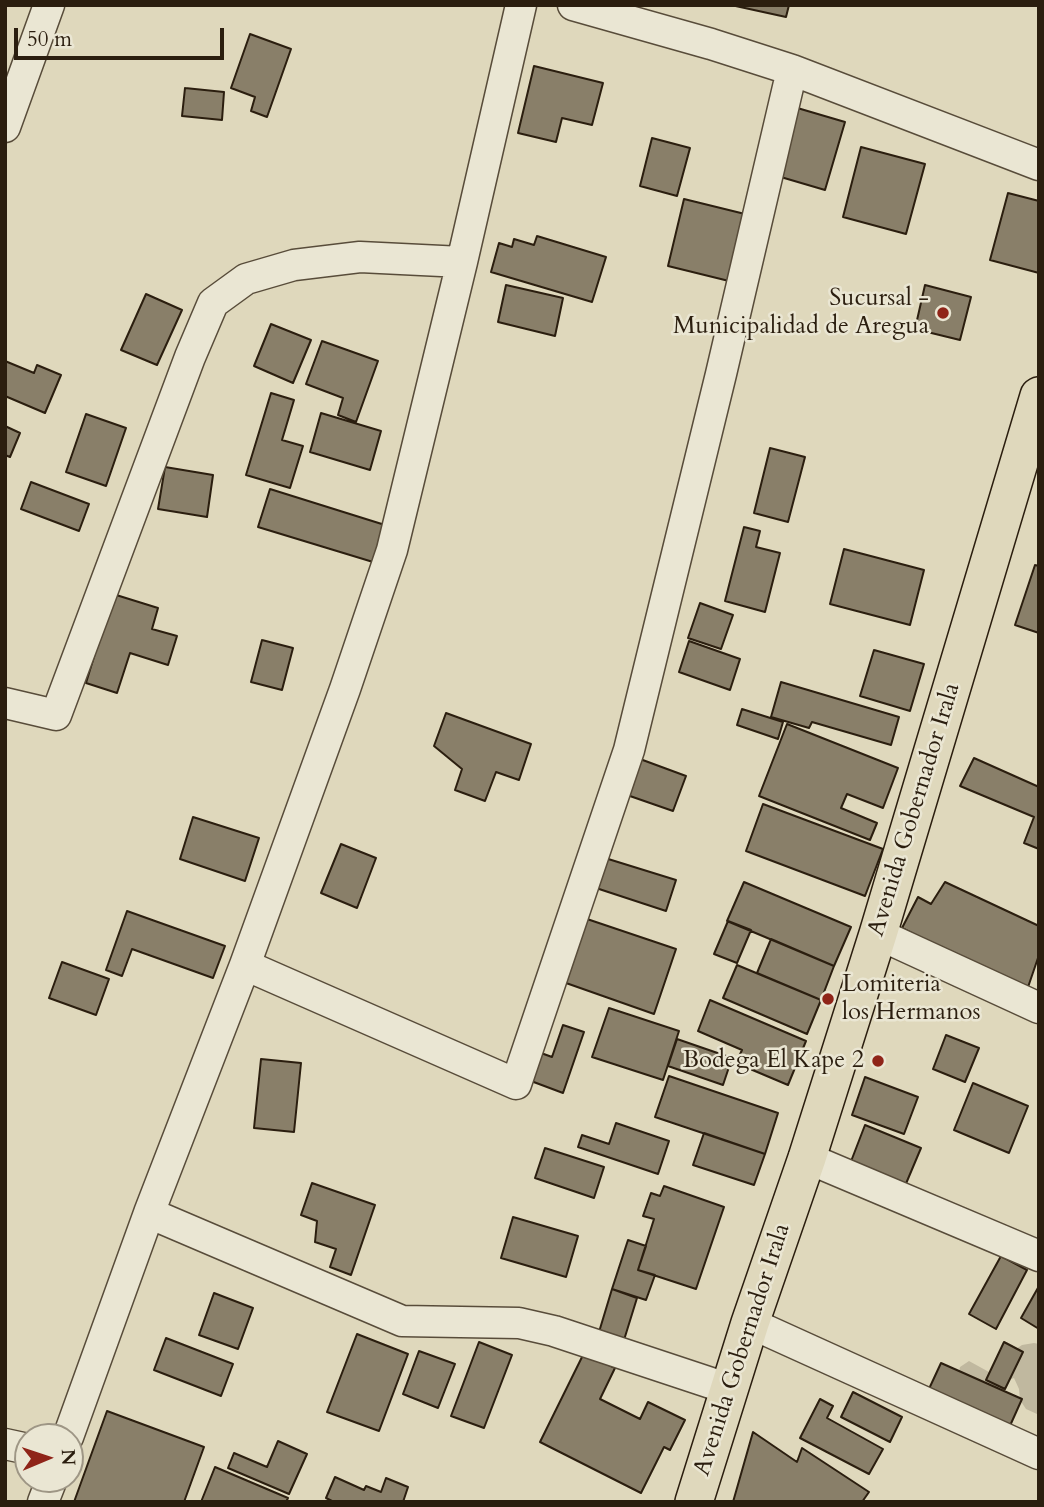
<!DOCTYPE html>
<style>
body{margin:0}
#map{position:relative;width:1044px;height:1507px;overflow:hidden;background:#dfd8bc;font-family:Cardo,serif}
canvas{display:block}
.frame{position:absolute;inset:0;border:7px solid #2b1e0f;pointer-events:none}
.north{position:absolute;left:14px;top:1423px;width:70px;height:70px;box-sizing:border-box;background:#eae6d3;border:2px solid #9e9685;border-radius:50%;rotate:88deg;font-size:19px;font-weight:700;line-height:28px;text-align:center;color:#2b1e0f}
.north::after{content:'';display:block;margin:auto;width:24px;height:32px;background:#8f2418;clip-path:polygon(50% 0,100% 100%,50% 72%,0 100%)}
.scale{position:absolute;left:14px;top:28px;width:210px;height:32px;box-sizing:border-box;border:4px solid #2b1e0f;border-top:0;padding-left:9px;font-size:21px;line-height:24px;white-space:nowrap;color:#2b1e0f;-webkit-text-stroke:5px #eae6d3;paint-order:stroke}
</style>
<div id="map">
<canvas width="1044" height="1507"></canvas>
<div class="frame"></div>
<div class="north">N</div>
<div class="scale">50 m</div>
</div>
<script>
const g = document.querySelector('canvas').getContext('2d');
g.lineJoin = 'round';
function fillPath(path, color) { g.fillStyle = color; g.fill(path, 'evenodd'); }
const shape = rows => new Path2D(rows.map(r => 'M' + r).join(''));
function stroke(path, color, width, dash) { g.strokeStyle = color; g.lineWidth = width; g.lineCap = dash ? 'butt' : 'round'; g.setLineDash(dash || []); g.stroke(path); }
function label(font, color, halo, rows, align = 'center') {
  g.font = font + ' Cardo,serif'; g.lineWidth = 5; g.setLineDash([]); g.textBaseline = 'middle'; g.strokeStyle = halo; g.fillStyle = color; for (const [text, x, y, turn = 0] of rows) {
    g.save(); g.translate(x, y); g.rotate((+turn || 0) * Math.PI / 180); g.textAlign = isNaN(turn) ? turn : align; if (halo) g.strokeText(text, 0, 0); g.fillText(text, 0, 0); g.restore();
  }
}
fillPath(shape([
 [1034,1343,1039,1344,1039,1412,1037,1414,1026,1409,1020,1400,1019,1389,1014,1378,1003,1382,996,1391,957,1378,960,1367,969,1361,989,1372,1000,1370,1013,1351,1022,1345]
]), '#c0b89f');
const building = shape([
 [731,5,789,5,786,17,731,5],
 [250,34,291,49,267,117,251,111,255,97,231,88,250,34],
 [534,66,603,83,592,125,562,118,556,142,518,133,534,66],
 [185,88,224,92,222,120,182,116,185,88],
 [794,107,845,122,825,190,774,175,794,107],
 [652,138,690,148,677,196,640,186,652,138],
 [861,147,925,164,906,234,843,217,861,147],
 [1008,193,1039,201,1039,273,990,260,1008,193],
 [684,199,749,215,733,282,668,266,684,199],
 [537,236,606,257,592,302,491,272,499,243,512,247,514,239,534,245,537,236],
 [506,285,563,298,555,336,498,322,506,285],
 [925,285,971,297,960,340,915,329,925,285],
 [146,294,182,310,157,365,121,350,146,294],
 [271,324,311,340,293,383,254,366,271,324],
 [322,341,378,361,356,422,338,415,343,398,306,384,322,341],
 [5,361,34,373,37,365,61,375,45,413,5,396,5,361],
 [271,393,294,400,282,440,303,446,290,488,246,475,271,393],
 [321,413,381,431,370,470,310,452,321,413],
 [86,414,126,428,106,486,66,472,86,414],
 [5,426,20,433,10,457,5,455,5,426],
 [770,448,805,457,788,522,754,513,770,448],
 [165,467,213,475,207,517,158,509,165,467],
 [31,482,89,504,79,531,21,509,31,482],
 [270,489,385,525,373,562,258,527,270,489],
 [744,527,760,531,756,547,780,553,765,612,725,601,744,527],
 [844,549,924,570,910,625,830,604,844,549],
 [1035,565,1039,566,1039,633,1015,625,1035,565],
 [113,594,158,608,152,629,177,636,168,665,130,653,117,693,86,683,113,594],
 [700,603,733,615,721,649,688,638,700,603],
 [262,640,293,648,282,690,251,682,262,640],
 [689,641,740,659,730,690,679,672,689,641],
 [874,650,924,664,910,711,860,696,874,650],
 [781,682,899,717,891,745,812,722,809,728,771,717,781,682],
 [742,709,783,722,778,739,737,725,742,709],
 [446,713,531,744,519,780,496,772,485,801,455,790,462,769,434,746,446,713],
 [787,724,898,768,883,808,847,794,841,808,877,823,870,840,759,796,787,724],
 [974,758,1039,787,1039,849,1024,843,1034,817,960,786,974,758],
 [640,759,686,776,673,811,627,795,640,759],
 [763,804,883,849,865,896,746,851,763,804],
 [193,817,259,838,245,881,180,859,193,817],
 [341,844,376,858,357,908,321,893,341,844],
 [605,858,676,880,666,911,596,888,605,858],
 [744,882,851,927,834,966,727,921,744,882],
 [945,882,1039,926,1039,955,1026,993,902,928,918,897,931,904,945,882],
 [127,911,225,946,213,978,132,949,122,976,106,970,127,911],
 [587,919,676,949,654,1014,566,983,587,919],
 [728,921,751,930,737,963,714,954,728,921],
 [771,939,834,966,821,1000,757,973,771,939],
 [62,962,109,979,96,1015,49,998,62,962],
 [737,965,821,1000,807,1034,723,998,737,965],
 [710,1000,806,1041,788,1085,736,1063,742,1050,698,1031,710,1000],
 [609,1008,679,1031,663,1080,592,1057,609,1008],
 [563,1025,584,1032,563,1093,531,1081,541,1053,552,1057,563,1025],
 [946,1035,979,1048,965,1082,933,1069,946,1035],
 [677,1039,732,1058,723,1085,668,1066,677,1039],
 [261,1059,301,1063,294,1132,254,1128,261,1059],
 [669,1076,778,1113,765,1154,655,1117,669,1076],
 [865,1077,918,1097,904,1134,852,1115,865,1077],
 [973,1083,1028,1106,1009,1153,954,1130,973,1083],
 [616,1123,669,1141,658,1174,578,1147,582,1135,609,1144,616,1123],
 [865,1125,921,1148,905,1186,850,1164,865,1125],
 [704,1133,765,1154,754,1185,693,1165,704,1133],
 [545,1148,604,1167,594,1198,535,1178,545,1148],
 [312,1183,375,1205,351,1275,330,1267,336,1249,315,1242,317,1221,301,1215,312,1183],
 [664,1186,724,1207,696,1289,638,1270,654,1219,643,1216,651,1193,660,1196,664,1186],
 [513,1217,578,1236,566,1277,501,1258,513,1217],
 [628,1240,646,1246,638,1270,655,1275,646,1300,612,1289,628,1240],
 [1001,1256,1027,1270,996,1329,969,1314,1001,1256],
 [1039,1286,1039,1329,1021,1318,1039,1286],
 [612,1289,637,1298,624,1340,599,1332,612,1289],
 [214,1293,253,1308,238,1349,199,1335,214,1293],
 [357,1334,408,1354,379,1431,327,1412,357,1334],
 [166,1338,233,1364,221,1396,154,1370,166,1338],
 [479,1342,512,1355,484,1428,451,1416,479,1342],
 [1004,1342,1023,1352,1005,1389,986,1380,1004,1342],
 [419,1351,455,1364,438,1408,403,1394,419,1351],
 [584,1353,615,1368,600,1399,640,1419,648,1402,685,1420,670,1450,664,1447,641,1493,540,1442,584,1353],
 [941,1363,1022,1399,1009,1428,928,1391,941,1363],
 [853,1392,902,1417,890,1442,841,1417,853,1392],
 [820,1399,833,1406,827,1418,883,1449,869,1474,800,1438,820,1399],
 [107,1411,204,1447,184,1502,74,1502,107,1411],
 [753,1432,797,1462,802,1448,869,1492,862,1502,733,1502,753,1432],
 [278,1441,307,1454,289,1494,228,1468,234,1453,267,1467,278,1441],
 [215,1467,288,1498,286,1502,201,1502,215,1467],
 [335,1477,364,1490,366,1486,381,1492,386,1478,408,1487,403,1502,334,1502,326,1498,335,1477]
]);
fillPath(building, '#897f69');
stroke(building, '#2b1e0f', 2);
const minor = shape([
 [573,5,711,44,792,70,1039,165],
 [5,127,49,5],
 [5,703,56,715,190,357,213,303,246,279,294,265,360,257,462,262],
 [878,934,1039,1008],
 [245,965,516,1084,629,750,721,374,792,70],
 [807,1158,1039,1256],
 [149,1213,402,1321,519,1323,554,1331,729,1389],
 [750,1323,1039,1454],
 [68,1437,149,1213,245,965,345,689,392,550,462,262,521,5],
 [5,1444,28,1449],
 [43,1502,52,1479]
]);
const major = shape([
 [694,1502,750,1323,807,1158,878,934,1039,396]
]);
stroke(minor, '#584c3a', 33);
stroke(major, '#2b1e0f', 40);
stroke(minor, '#eae6d3', 30);
stroke(major, '#dfd8bc', 37);
for (const [x, y, r, color] of [
 [943,313,7,"#8f2418"],
 [828,999,7,"#8f2418"],
 [878,1061,7,"#8f2418"]
]) { const dot = new Path2D(); dot.arc(x, y, r, 0, 2 * Math.PI); g.fillStyle = color; g.fill(dot); stroke(dot, '#eae6d3', 2.5); }
label('24px', '#2b1e0f', '#eae6d3', [
 ["Sucursal -",929,299],
 ["Municipalidad de Aregua",929,327],
 ["Lomiteria",842,985,"left"],
 ["los Hermanos",842,1013,"left"],
 ["Bodega El Kape 2",864,1061]
], 'right');
label('24px', '#2b1e0f', '#eae6d3', [
 ["Avenida Gobernador Irala",915,810,-73],
 ["Avenida Gobernador Irala",743,1350,-72]
]);
</script>
